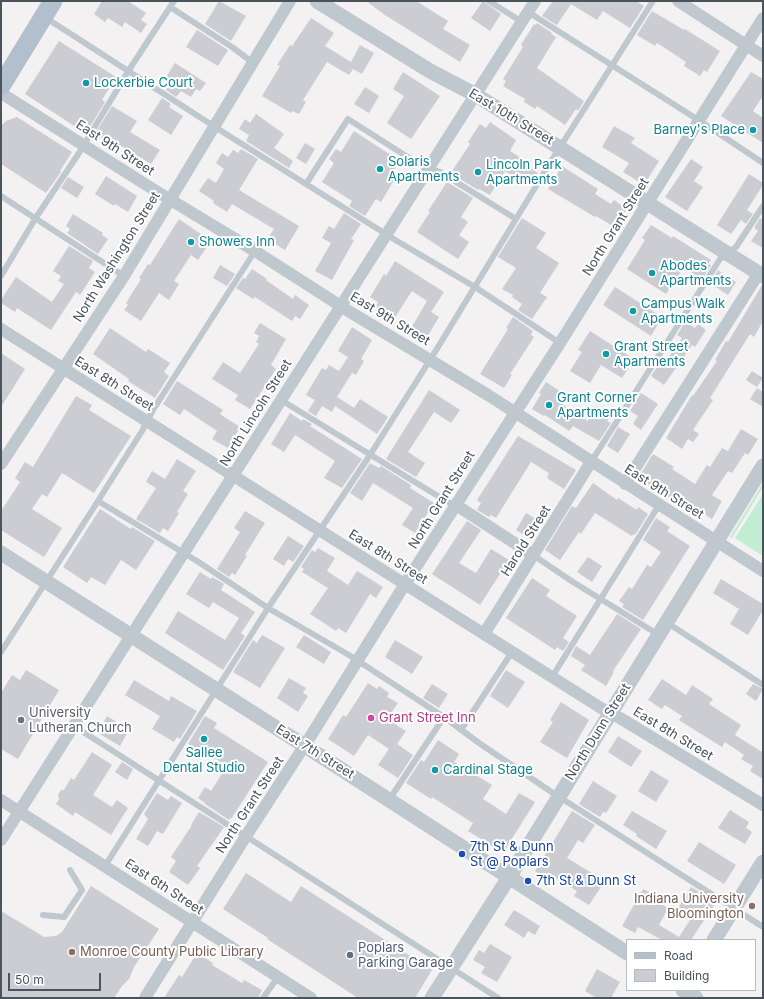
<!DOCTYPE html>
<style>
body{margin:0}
#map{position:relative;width:764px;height:999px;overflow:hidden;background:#f3f1f1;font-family:Inter,sans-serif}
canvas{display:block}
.frame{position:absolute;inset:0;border:2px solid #49545d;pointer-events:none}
.legend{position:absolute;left:626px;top:939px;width:130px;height:52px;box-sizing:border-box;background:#fff;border:1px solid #b6bbbe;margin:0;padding:5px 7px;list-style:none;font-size:12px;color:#49545d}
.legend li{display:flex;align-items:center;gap:8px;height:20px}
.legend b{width:20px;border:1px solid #b6bbbe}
.scale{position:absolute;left:8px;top:973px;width:93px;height:18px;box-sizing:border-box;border:2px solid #49545d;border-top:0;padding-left:5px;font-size:12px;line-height:14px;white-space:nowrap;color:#49545d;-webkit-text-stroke:3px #fff;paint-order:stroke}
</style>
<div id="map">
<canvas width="764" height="999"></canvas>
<div class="frame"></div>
<ul class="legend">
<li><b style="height:5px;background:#b2c0cd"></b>Road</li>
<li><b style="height:11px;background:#cbcdd3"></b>Building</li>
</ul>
<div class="scale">50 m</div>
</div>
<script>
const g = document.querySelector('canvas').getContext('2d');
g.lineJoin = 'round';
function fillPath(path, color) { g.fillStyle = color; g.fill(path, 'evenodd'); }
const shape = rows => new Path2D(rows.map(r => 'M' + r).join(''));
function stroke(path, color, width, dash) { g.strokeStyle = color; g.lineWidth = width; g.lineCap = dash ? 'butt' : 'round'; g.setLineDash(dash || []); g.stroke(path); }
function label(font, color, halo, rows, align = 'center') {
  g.font = font + ' Inter,sans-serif'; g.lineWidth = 4; g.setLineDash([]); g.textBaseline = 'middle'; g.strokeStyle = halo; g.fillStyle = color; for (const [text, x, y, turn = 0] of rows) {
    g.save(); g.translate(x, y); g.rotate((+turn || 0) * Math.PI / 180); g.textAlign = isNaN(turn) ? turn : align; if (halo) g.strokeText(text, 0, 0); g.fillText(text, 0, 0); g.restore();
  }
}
fillPath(shape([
 [763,483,763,487,732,538,730,537],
 [763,494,763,556,735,538]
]), '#c2edd3');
fillPath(shape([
 [102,1,128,1,146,13,141,20,147,24,141,33,125,22,122,27,108,18,105,22,94,14],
 [219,1,246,16,231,41,205,24],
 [366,1,416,1,448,21,443,29,470,45,460,62,385,15],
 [483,1,501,14,490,31,471,18],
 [553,1,636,1,644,6,630,28,603,11,597,20,571,4,557,25,542,16],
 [652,11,684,30,685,29,720,51,707,72,704,70,700,76,684,66,686,62,657,43,655,46,637,35],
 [311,18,334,33,325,46,351,62,360,45,374,53,362,74,353,69,349,75,327,62,303,100,306,102,299,114,292,111,291,113,262,96,280,66,277,65,290,45,292,46],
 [537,23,552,33,551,34,556,37,537,68,584,101,578,111,576,109,565,125,537,106,535,109,524,102,525,99,503,86,506,81,503,79,523,47,521,45,534,24,536,25],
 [197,30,228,50,218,66,186,47],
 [59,41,116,77,102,100,105,102,88,130,84,127,82,131,25,94],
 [175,63,206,83,200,91,196,89,191,97,181,91,176,97,166,90,170,84,164,80],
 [403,72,440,96,411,139,387,123,404,96,393,89],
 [751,72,763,79,763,96,753,111,763,118,763,143,721,116],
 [365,87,379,96,369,113,354,104],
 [162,98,171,104,169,107,183,116,171,135,148,120],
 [112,106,137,121,130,132,160,150,151,164,113,141,111,144,95,134],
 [256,114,284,134,274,148,293,161,289,168,246,141,249,135,239,129,245,119,250,123],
 [17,117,72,152,60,171,61,172,46,193,1,164,1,126,6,121],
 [490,122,516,140,510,151,527,162,525,165,538,173,530,186,505,171,490,195,479,189,478,190,452,174,453,172,452,171,470,144,468,142,480,124,486,128],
 [614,126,635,138,631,143,659,161,644,185,623,172,629,163,602,147],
 [354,131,400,161,391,174,396,177,381,202,376,199,365,216,349,206,352,201,322,182,334,163,329,159,336,149,341,152],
 [305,143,315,149,306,164,296,158],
 [241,149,258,159,239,190,299,226,285,250,267,239,274,229,232,204,227,212,213,203,214,201,199,191,208,178,216,183,224,169,216,163,222,153,228,157,233,150,238,153],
 [691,159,703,167,694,181,703,187,687,211,665,197],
 [562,166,598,189,595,194,611,204,614,200,627,209,618,223,615,220,611,225,596,216,595,217,548,189],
 [749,174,763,183,763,185,747,210,753,214,746,224,741,220,731,234,717,225],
 [106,176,137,196,128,212,115,204,114,206,95,194],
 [68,177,84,187,77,198,61,188],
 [447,182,473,198,461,217,468,222,459,235,469,242,458,259,417,232,430,212,428,211],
 [344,213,361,224,351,239,354,240,332,280,315,271,331,243,322,238,329,226,334,229],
 [73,214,103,233,102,235,108,239,98,254,67,233,70,229,66,226],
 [522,218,546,233,536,248,559,263,540,293,547,297,532,319,518,310,522,304,512,297,513,295,502,289,516,268,498,257],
 [760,218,763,220,763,248,751,241,758,231,754,228],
 [179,219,211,241,198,260,191,255,174,281,179,284,169,300,159,293,141,321,124,310,128,305,126,303,141,279,139,278,148,264,150,265],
 [651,225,672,238,673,236,711,260,708,264,711,265,703,278,700,277,700,278,684,267,666,294,627,269,645,240,642,238],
 [69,246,93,261,89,268,95,272,80,295,76,292,51,330,17,308,15,312,1,303,1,300,16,277,52,302,64,284,58,281,61,276,53,271],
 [395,261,444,292,431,312,439,317,426,339,410,330,427,301,412,291,394,319,375,307,378,302,370,297,384,274,386,276],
 [220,265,235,274,227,286,213,278],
 [252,269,267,279,266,280,293,299,295,295,309,305,300,319,295,316,292,321,255,297,253,299,236,288,243,278,245,279],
 [718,270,736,282,728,295,710,283],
 [762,285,763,321,754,337,750,334,710,398,713,400,693,430,699,434,693,442,688,439,682,449,666,438,692,395,693,396,717,361,715,360,726,341,728,342],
 [615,287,662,317,651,336,603,305],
 [513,317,533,331,531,335,534,337,510,374,512,375,504,388,480,374,508,329,506,328],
 [685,322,695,328,698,324,706,330,695,347,692,345,664,385,651,376,658,366,661,368,682,338,677,335],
 [260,323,286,339,271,365,276,369,250,409,235,400,238,395,212,379,223,362,240,373,259,344,256,342,259,336,254,333],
 [352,327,372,340,361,359,364,361,356,375,352,373,337,397,354,408,360,399,388,417,377,434,335,406,332,412,322,406,316,416,308,411,315,400,306,395,322,368,326,370,329,365,339,371,348,357,338,351],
 [110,328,146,352,148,349,170,363,164,372,169,376,155,398,128,381,129,379,93,354],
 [590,331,634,359,622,378,601,365,590,383,570,371,582,352,578,350],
 [1,353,25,369,1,407],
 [752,371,763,378,757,387,746,380],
 [177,381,223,410,220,414,240,427,228,448,212,439,217,431,184,409,180,415,163,404],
 [546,382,564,394,559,402,588,421,596,406,611,415,607,421,611,423,599,441,573,426,569,431,545,415,544,416,532,409,541,394,539,393],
 [757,388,763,392,763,407,750,399],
 [429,390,460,410,451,423,434,412,408,452,425,463,416,477,386,459],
 [641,393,658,404,641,430,633,424,638,416,630,411],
 [76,396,92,405,89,410,131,436,94,493,62,473,47,497,42,494,32,509,62,528,44,557,1,530,1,511,20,482,15,478,25,462,33,467],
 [290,413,302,421,303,419,312,424,310,426,362,459,342,488,324,478,335,461,295,435,284,452,271,444],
 [618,427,630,434,618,453,607,446],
 [741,429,758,439,748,455,745,453,732,473,728,471,712,495,722,501,712,519,688,504,686,508,638,478,653,454,674,467,672,469,695,484,707,465,710,467,722,448,728,451],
 [518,436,576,470,564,489,547,478,549,473,531,462,496,518,491,515,489,517,477,510,481,503,477,500],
 [177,459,196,471,183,491,188,494,177,512,179,513,168,531,163,528,160,533,136,519,156,488,146,482,152,471,165,479],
 [370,463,379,468,381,466,411,485,410,488,434,503,415,533,402,525,413,508,373,483,362,501,350,493],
 [593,483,617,500,618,498,637,510,638,507,648,514,635,535,634,534,632,536,595,513,581,534,579,532,560,560,545,550,572,506,576,508],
 [100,509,131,529,132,527,155,541,136,570,121,560,105,585,91,577,87,583,63,567],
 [245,511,265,523,245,555,247,556,235,575,232,573,229,577,217,569,240,532,234,528],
 [526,513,536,519,526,536,516,530],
 [656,518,670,527,667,531,690,546,643,620,622,607,624,604,619,601,629,587,632,589,647,565,651,567,661,552,643,540],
 [467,521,481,530,459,563,476,573,491,549,509,560,480,605,432,574],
 [288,536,304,546,293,562,288,559,284,566,273,559],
 [318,548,335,558,327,571,348,585,357,571,383,587,376,598,370,594,346,633,338,628,336,631,310,614,328,588,302,572,304,569,301,567,312,550,315,552],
 [588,557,602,566,592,582,577,572],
 [200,572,211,579,212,577,224,584,221,590,255,612,241,633,245,636,223,670,165,633,178,611,225,640,239,618,213,602,209,608,186,594],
 [532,578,550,590,546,596,577,616,563,638,569,642,563,651,557,647,555,650,506,618],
 [721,579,763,604,763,610,748,635,730,624,739,609,713,593],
 [617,614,641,629,613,671,614,672,606,686,581,670,585,665,571,656,576,646,590,655],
 [262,635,285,648,260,688,233,672,253,640,257,643],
 [304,635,331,652,324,664,296,647],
 [395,640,423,657,412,674,385,657],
 [26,670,59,690,18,759,1,749,1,693,12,675,20,680],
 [506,670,525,682,508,708,490,696],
 [289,678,306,688,303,693,308,696,298,712,277,698],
 [662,679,686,695,692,685,713,699,709,704,741,725,735,735,762,752,763,750,763,779,750,771,753,766,741,759,744,755,725,742,722,747,693,729,679,720,682,716,665,705,662,709,648,700],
 [134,680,169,701,171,696,197,711,180,739,177,737,174,742,152,729,160,716,125,695],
 [368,683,377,689,379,686,389,693,387,697,398,703,387,719,406,731,397,744,413,755,398,778,378,765,389,749,368,735,354,756,328,739,343,715,346,717],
 [432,684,448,694,439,708,423,698],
 [753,684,763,689,756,701,746,694],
 [561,702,589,720,567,758,540,742,553,722,550,720],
 [107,716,129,730,120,746,98,733],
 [205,716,217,723,214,728,268,762,231,819,230,818,229,820,205,804,205,803,198,798,205,787,211,791,227,766,209,755,208,757,188,744],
 [618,736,642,751,631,767,608,752],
 [438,740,459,754,454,762,492,785,483,799,506,814,519,793,535,802,503,853,468,831,473,823,432,797,431,799,406,783,421,760,424,762],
 [92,752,112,765,93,795,112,807,117,800,128,808,111,835,75,812,73,816,56,804,59,799,58,795,61,790,64,790,71,778,74,780],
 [122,762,133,769,127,780,115,772],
 [651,770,669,781,656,802,638,791],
 [593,781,617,796,606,813,603,812,600,817,579,804],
 [157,793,168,800,171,796,182,803,163,834,157,831,148,846,136,839,148,819,144,814],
 [730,810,749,822,746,828,752,832,745,844,718,828],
 [572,811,595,825,583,843,578,840,567,858,605,881,589,905,574,896,577,891,554,877,551,882,535,871],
 [632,811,667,831,656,849,636,836,637,834,623,825],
 [199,812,224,827,197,866,200,868,188,885,169,872,176,861,171,857,192,825,191,825],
 [699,842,736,865,724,884,687,861],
 [246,873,291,902,301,886,432,970,415,998,358,998,267,939,268,938,223,909],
 [91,886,159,929,134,967,129,979,122,986,114,998,1,998,1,911,44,937,56,936,62,932],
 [691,887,716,902,691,940,662,940,638,927,635,933,622,926,643,889,657,896,655,900,668,908,659,925,679,937,692,917,678,908],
 [514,910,540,926,535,935,528,931,524,938,504,925],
 [490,944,512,957,497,982,481,973,485,967,473,960,479,950,484,953],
 [197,953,213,963,212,965,242,983,244,980,262,990,258,998,164,998,179,975,182,977],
 [597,969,620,982,611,998,597,998,585,991]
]), '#cbcdd3');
stroke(shape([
 [489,1,522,22],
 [170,7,232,47,252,62],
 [528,12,700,121,763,163],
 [46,18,226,134,306,184],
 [1,196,124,276],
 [516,219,440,172,417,163,348,119,306,184,397,241,475,287,560,343],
 [1,276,35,219,79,153,129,70,174,1],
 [281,400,446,501,456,505],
 [591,462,720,259,736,247,763,206],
 [98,501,197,561,268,608,349,655,444,717,479,743,550,791,763,927],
 [533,555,573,582,659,635],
 [666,622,763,685],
 [1,652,98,501,142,431,153,410,255,251],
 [552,677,659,505],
 [74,726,498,998],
 [461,730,512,652],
 [389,800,444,717],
 [105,866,268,608,370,455,435,352,555,155,653,1],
 [43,915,64,917,82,890,70,870],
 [263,998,278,977]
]), '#bfc8ce', 6);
stroke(shape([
 [678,1,763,56],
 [1,93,156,191,255,251,350,312,488,395,763,571],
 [1,329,601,708,620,718,763,805],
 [1,464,124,276,290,1],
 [625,484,759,273],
 [456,505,533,555],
 [484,634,591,462],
 [1,800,311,998],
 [1,840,535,1],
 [145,998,246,836,312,734,405,584,560,343,763,18]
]), '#bfc8ce', 12);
stroke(shape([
 [317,1,430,71,476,95,763,276],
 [1,553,305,746,627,953],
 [714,940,763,862],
 [683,990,696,998],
 [432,998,518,863,763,466]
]), '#bfc8ce', 15);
stroke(shape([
 [1,86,53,1]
]), '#b2c0cd', 19);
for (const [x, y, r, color] of [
 [86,83,4,"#0f9aa8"],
 [753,130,4,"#0f9aa8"],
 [380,169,4,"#0f9aa8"],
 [478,172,4,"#0f9aa8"],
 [191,242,4,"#0f9aa8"],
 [652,273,4,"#0f9aa8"],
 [633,311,4,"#0f9aa8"],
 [606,354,4,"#0f9aa8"],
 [549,405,4,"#0f9aa8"],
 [371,718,4,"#d1479c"],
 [21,720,4,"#6b7280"],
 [204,739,4,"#0f9aa8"],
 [435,770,4,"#0f9aa8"],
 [462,854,4,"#1a4fb4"],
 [528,881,4,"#1a4fb4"],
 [752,906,4,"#8d6e63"],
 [72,952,4,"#8d6e63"],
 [350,955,4,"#5c6f8a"]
]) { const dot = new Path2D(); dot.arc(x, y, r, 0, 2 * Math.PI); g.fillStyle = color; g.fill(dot); stroke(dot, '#fff', 1.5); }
label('13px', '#0d838f', '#fff', [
 ["Lockerbie Court",94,83],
 ["Barney's Place",745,130,"right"],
 ["Solaris",388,162],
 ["Apartments",388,177],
 ["Lincoln Park",486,165],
 ["Apartments",486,180],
 ["Showers Inn",199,242],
 ["Abodes",660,266],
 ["Apartments",660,281],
 ["Campus Walk",641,304],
 ["Apartments",641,319],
 ["Grant Street",614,347],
 ["Apartments",614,362],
 ["Grant Corner",557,398],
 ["Apartments",557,413],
 ["Sallee",204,753,"center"],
 ["Dental Studio",204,768,"center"],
 ["Cardinal Stage",443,770]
], 'left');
label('13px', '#49545d', '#fff', [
 ["East 10th Street",511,117,31],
 ["East 9th Street",115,148,33],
 ["North Grant Street",616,227,-58],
 ["North Washington Street",117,257,-58],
 ["East 9th Street",390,319,31],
 ["East 8th Street",114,384,32],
 ["North Lincoln Street",256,413,-58],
 ["East 9th Street",664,492,32],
 ["North Grant Street",442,500,-58],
 ["Harold Street",526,541,-58],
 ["East 8th Street",388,557,32],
 ["North Dunn Street",598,732,-58],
 ["East 8th Street",673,734,31],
 ["East 7th Street",315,752,32],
 ["North Grant Street",250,805,-57],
 ["East 6th Street",164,887,33]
]);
label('13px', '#5b616d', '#fff', [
 ["University",29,713],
 ["Lutheran Church",29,728]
], 'left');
label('13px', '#b23c85', '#fff', [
 ["Grant Street Inn",379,718]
], 'left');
label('13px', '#164399', '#fff', [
 ["7th St & Dunn",470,847],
 ["St @ Poplars",470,862],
 ["7th St & Dunn St",536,881]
], 'left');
label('13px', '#785e54', '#fff', [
 ["Indiana University",744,899],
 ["Bloomington",744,914],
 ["Monroe County Public Library",80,952,"left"]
], 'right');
label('13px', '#4e5e75', '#fff', [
 ["Poplars",358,948],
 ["Parking Garage",358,963]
], 'left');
</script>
